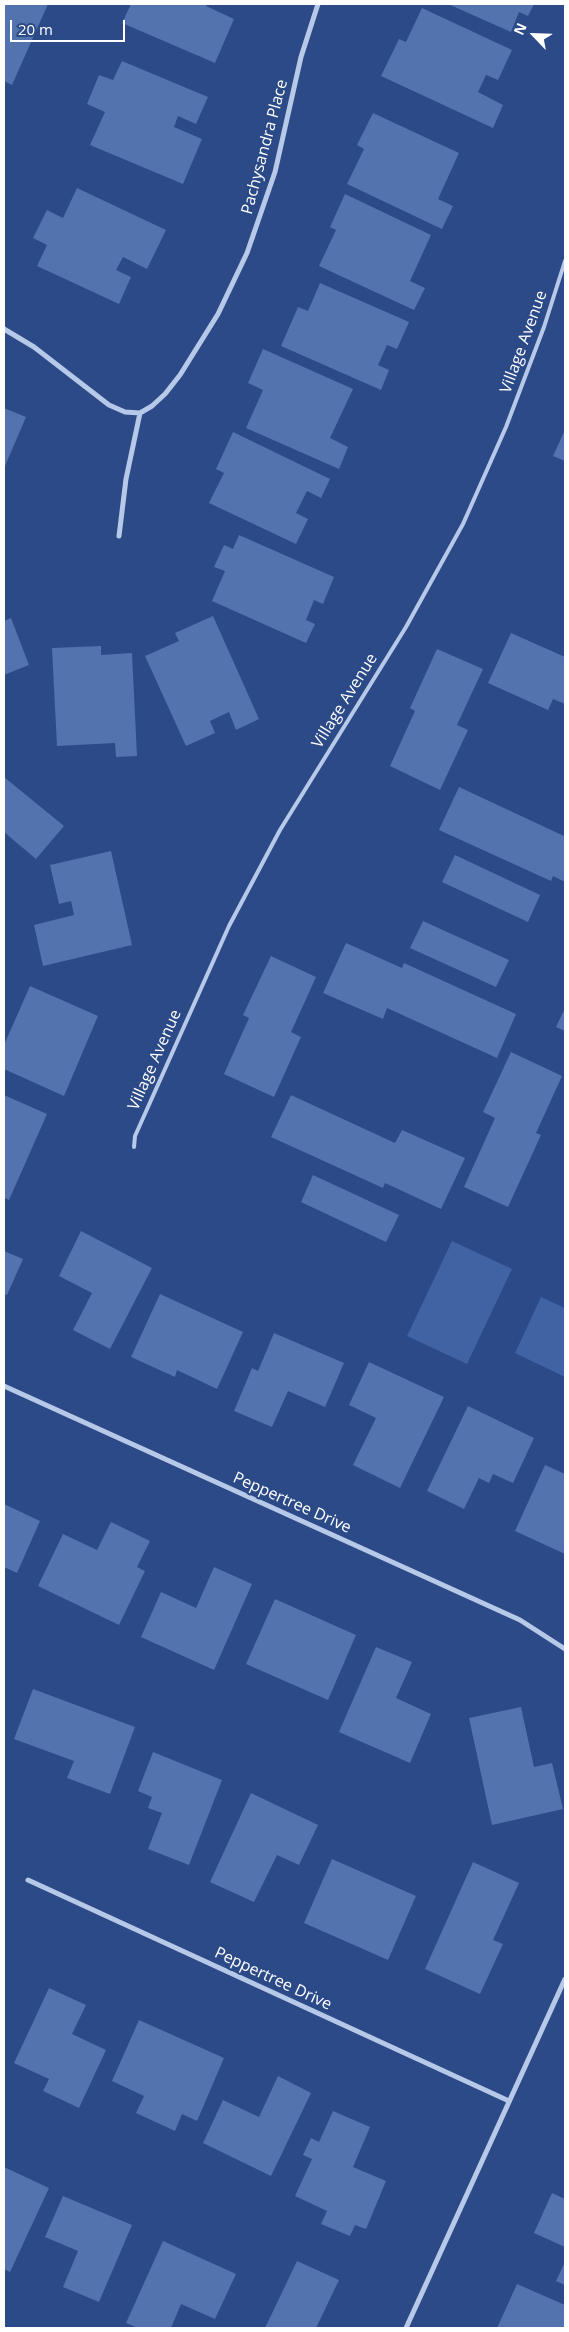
<!DOCTYPE html>
<style>
body{margin:0}
#map{position:relative;width:569px;height:2332px;overflow:hidden;background:#2b4a87;font-family:"Open Sans",sans-serif}
canvas{display:block}
.frame{position:absolute;inset:0;border:5px solid #fff;pointer-events:none}
.north{position:absolute;left:509px;top:10px;width:50px;height:50px;-webkit-text-stroke:4px #2b4a87;paint-order:stroke;rotate:294deg;font-size:14px;font-weight:700;line-height:20px;text-align:center;color:#fff}
.north::after{content:'';display:block;margin:auto;width:18px;height:22px;background:#fff;clip-path:polygon(50% 0,100% 100%,50% 72%,0 100%)}
.scale{position:absolute;left:10px;top:20px;width:115px;height:22px;box-sizing:border-box;border:2px solid #fff;border-top:0;padding-left:6px;font-size:15px;line-height:18px;white-space:nowrap;color:#fff;-webkit-text-stroke:4px #2b4a87;paint-order:stroke}
</style>
<div id="map">
<canvas width="569" height="2332"></canvas>
<div class="frame"></div>
<div class="north">N</div>
<div class="scale">20 m</div>
</div>
<script>
const g = document.querySelector('canvas').getContext('2d');
g.lineJoin = 'round';
function fillPath(path, color) { g.fillStyle = color; g.fill(path, 'evenodd'); }
const shape = rows => new Path2D(rows.map(r => 'M' + r).join(''));
function stroke(path, color, width, dash) { g.strokeStyle = color; g.lineWidth = width; g.lineCap = dash ? 'butt' : 'round'; g.setLineDash(dash || []); g.stroke(path); }
function label(font, color, halo, rows, align = 'center') {
  g.font = font + ' "Open Sans",sans-serif'; g.lineWidth = 4; g.setLineDash([]); g.textBaseline = 'middle'; g.strokeStyle = halo; g.fillStyle = color; for (const [text, x, y, turn = 0] of rows) {
    g.save(); g.translate(x, y); g.rotate((+turn || 0) * Math.PI / 180); g.textAlign = isNaN(turn) ? turn : align; if (halo) g.strokeText(text, 0, 0); g.fillText(text, 0, 0); g.restore();
  }
}
fillPath(shape([
 [452,1241,512,1269,467,1364,407,1336],
 [541,1297,565,1308,565,1377,515,1353]
]), '#4063a3');
fillPath(shape([
 [4,4,48,4,12,85,4,81],
 [131,4,208,4,206,6,234,19,215,63,122,23],
 [448,4,534,4,528,16,519,12,511,32],
 [422,8,512,50,498,80,486,75,478,92,503,105,493,128,381,76,399,39,406,42],
 [122,61,208,97,196,124,178,116,174,127,202,139,183,184,90,145,105,112,87,104,99,75,113,80],
 [373,113,459,153,438,199,453,206,442,229,347,184,364,149,357,145],
 [77,188,166,230,147,269,123,257,116,270,131,277,119,304,37,266,47,245,33,238,47,210,63,218],
 [345,194,431,235,410,281,425,288,414,310,319,266,336,230,330,227],
 [320,283,409,322,397,349,387,345,378,365,389,370,381,390,281,346,298,307,308,311],
 [263,349,353,389,330,438,348,447,339,469,246,428,263,390,248,383],
 [4,408,26,417,5,466,4,465],
 [565,430,565,461,553,456],
 [233,432,330,479,321,498,307,491,296,513,308,519,296,544,209,503,224,473,216,469],
 [239,535,334,577,323,604,314,600,306,620,315,624,306,643,212,601,225,571,214,567,224,545,233,549],
 [213,616,259,719,236,730,229,712,210,721,215,733,186,746,145,656,179,641,175,633],
 [11,618,29,665,4,675,4,621],
 [511,633,565,657,565,704,553,699,548,710,488,683],
 [101,646,101,655,132,653,137,756,116,757,115,743,57,746,52,648],
 [437,649,483,669,457,725,468,730,440,790,390,766,415,711,410,708],
 [4,777,64,826,36,859,4,832],
 [459,787,564,836,565,832,565,882,553,876,551,881,439,830],
 [111,851,132,945,43,966,34,925,74,915,71,901,59,904,50,865],
 [455,855,540,895,528,922,442,882],
 [423,921,509,960,496,987,410,948],
 [346,943,402,968,404,963,516,1014,497,1058,387,1008,383,1019,323,993],
 [271,956,316,977,291,1032,301,1037,274,1097,224,1074,249,1018,243,1015],
 [30,986,98,1016,64,1096,4,1069,4,1045],
 [565,1008,565,1031,556,1027],
 [511,1052,562,1076,536,1133,541,1135,508,1207,464,1187,495,1118,483,1112],
 [4,1095,47,1114,9,1200,4,1198],
 [291,1095,395,1143,402,1130,465,1158,441,1209,385,1183,383,1188,271,1137],
 [313,1175,399,1215,386,1242,301,1202],
 [81,1231,152,1268,110,1349,73,1330,92,1293,59,1276],
 [4,1251,23,1259,7,1295,4,1294],
 [160,1294,243,1332,217,1389,177,1370,175,1377,131,1357],
 [274,1333,344,1363,325,1407,288,1391,272,1427,234,1411,252,1368,258,1371],
 [369,1362,444,1397,400,1488,353,1465,376,1418,349,1405],
 [468,1406,534,1438,513,1483,493,1474,489,1483,479,1478,464,1509,427,1491],
 [545,1465,565,1474,565,1554,515,1531],
 [4,1504,40,1521,17,1573,4,1567],
 [111,1522,150,1541,137,1567,145,1571,119,1625,38,1586,63,1534,97,1550],
 [214,1567,252,1584,214,1670,141,1637,161,1592,196,1608],
 [275,1599,356,1635,328,1700,246,1664],
 [376,1647,412,1662,396,1698,431,1714,410,1763,339,1732],
 [33,1689,135,1727,110,1794,67,1778,74,1761,14,1739],
 [521,1707,534,1767,552,1763,563,1809,492,1825,469,1718],
 [153,1752,222,1780,189,1865,148,1849,162,1813,148,1808,152,1797,138,1791],
 [251,1793,318,1825,299,1865,277,1855,254,1902,210,1882],
 [332,1859,416,1896,388,1960,304,1923],
 [473,1862,519,1883,493,1940,503,1944,480,1994,425,1969],
 [49,1988,86,2005,72,2034,106,2050,79,2108,43,2091,49,2079,14,2063],
 [139,2020,224,2058,197,2121,182,2114,175,2131,136,2113,144,2096,112,2081],
 [278,2076,311,2093,271,2176,203,2143,223,2100,259,2117],
 [333,2111,370,2127,353,2167,386,2181,366,2229,355,2225,350,2236,321,2224,327,2211,295,2196,312,2159,303,2155,311,2138,319,2142],
 [4,2167,49,2188,10,2272,4,2269],
 [552,2193,565,2199,565,2247,534,2233],
 [63,2196,132,2225,99,2302,63,2287,78,2251,45,2237],
 [163,2241,236,2274,215,2319,181,2304,171,2328,138,2328,126,2323],
 [297,2261,339,2280,316,2328,265,2328],
 [565,2262,565,2285,556,2281],
 [517,2284,565,2305,565,2328,497,2328]
]), '#5373ae');
stroke(shape([
 [134,1147,135,1136,229,926,280,830,406,627,463,524,506,427,544,327,565,261]
]), '#b7c9e8', 4);
stroke(shape([
 [4,329,34,347,109,405,125,412,140,413],
 [119,536,126,479,140,413,152,406,165,394,180,375,218,314,247,253,275,172,301,57,318,4],
 [4,1386,520,1620,565,1649],
 [28,1880,509,2101],
 [406,2328,565,1979]
]), '#b7c9e8', 5);
label('16px', '#fff', '#2b4a87', [
 ["Pachysandra Place",265,147,-75],
 ["Village Avenue",524,342,-70],
 ["Village Avenue",345,701,-58],
 ["Village Avenue",155,1060,-66],
 ["Peppertree Drive",292,1503,24],
 ["Peppertree Drive",273,1979,25]
]);
</script>
